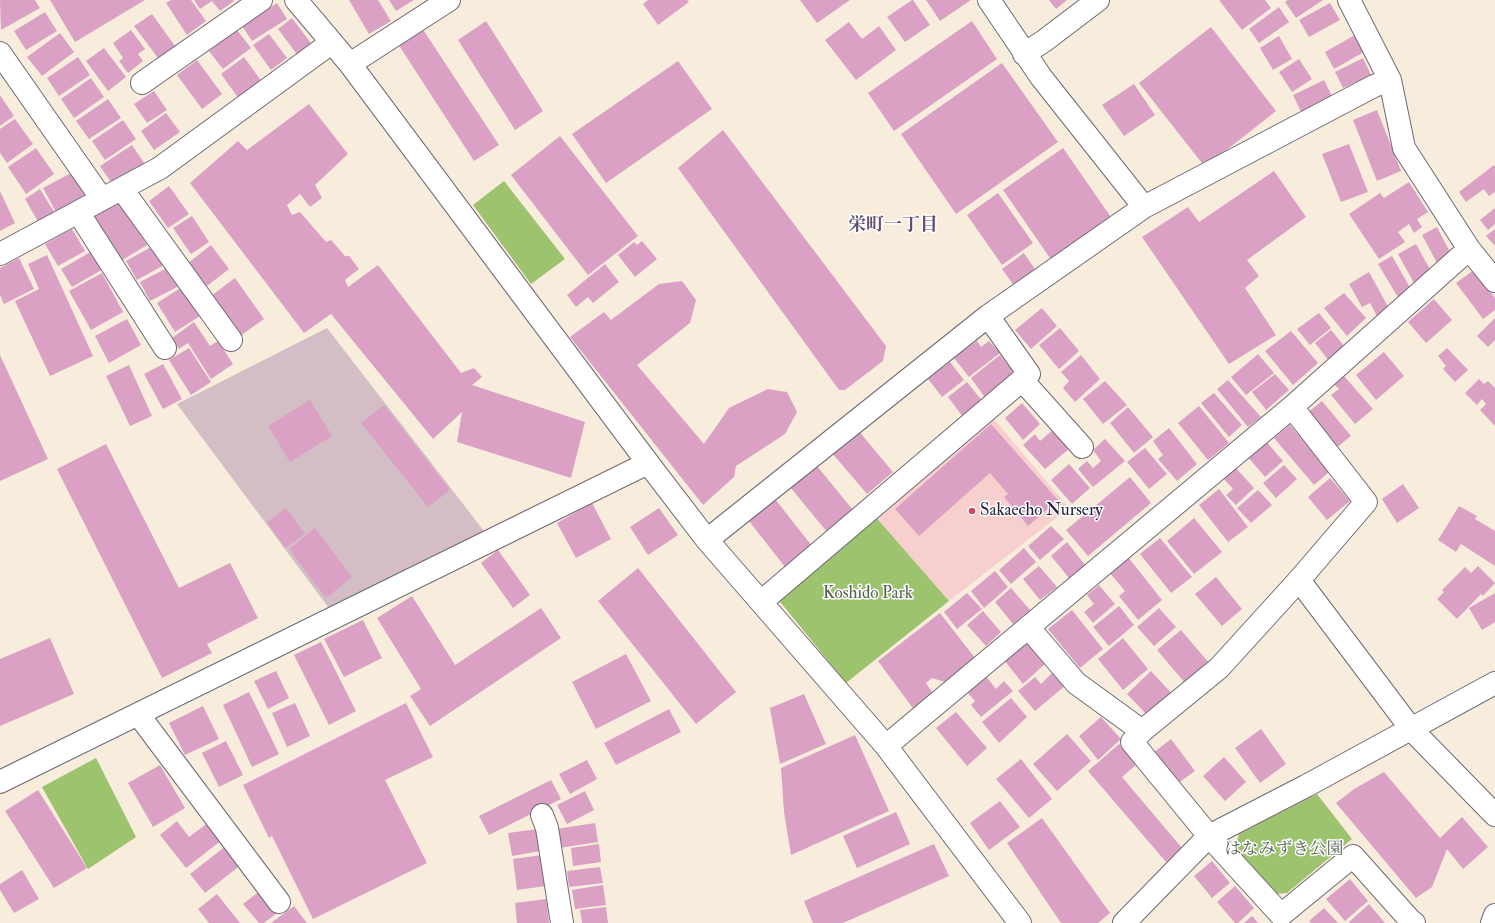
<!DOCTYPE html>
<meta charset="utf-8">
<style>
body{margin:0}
canvas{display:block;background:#f8eddd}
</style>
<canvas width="1495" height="923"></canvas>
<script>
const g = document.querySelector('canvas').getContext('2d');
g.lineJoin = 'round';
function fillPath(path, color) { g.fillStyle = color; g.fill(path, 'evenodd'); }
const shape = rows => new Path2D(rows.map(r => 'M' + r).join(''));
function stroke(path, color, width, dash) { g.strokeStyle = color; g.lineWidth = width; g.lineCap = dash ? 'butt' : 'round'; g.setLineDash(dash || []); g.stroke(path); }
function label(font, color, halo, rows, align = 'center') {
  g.font = font + ' "IM FELL Double Pica","Noto Serif JP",serif'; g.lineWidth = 3; g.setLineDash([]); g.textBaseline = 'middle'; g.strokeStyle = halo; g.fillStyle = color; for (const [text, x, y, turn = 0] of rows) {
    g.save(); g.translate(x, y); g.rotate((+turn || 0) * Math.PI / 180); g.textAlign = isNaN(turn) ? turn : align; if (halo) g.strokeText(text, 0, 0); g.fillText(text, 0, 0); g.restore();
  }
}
fillPath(shape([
 [993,418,1069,508,949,601,874,515]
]), '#f7d0ce');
fillPath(shape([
 [327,328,487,535,331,611,177,404]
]), '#d2bec4');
fillPath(shape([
 [504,181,565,259,531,284,473,205],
 [874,515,949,601,846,683,777,598],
 [96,758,136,837,88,869,42,787],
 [1317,794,1352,839,1287,893,1276,894,1235,847,1239,834]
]), '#9dc36e');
fillPath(shape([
 [0,0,35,0,40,8,1,30],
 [50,0,145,0,75,42],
 [171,0,191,0,206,21,187,35,166,3],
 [194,0,233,0,234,1,220,11,212,1,200,9],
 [349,0,378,0,391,21,369,34],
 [389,0,414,0,396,11],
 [648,0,687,0,689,2,658,25,643,4],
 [800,0,850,0,817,23],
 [912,0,913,0,930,25,905,42,887,17],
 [926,0,971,0,940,21],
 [1049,0,1067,0,1056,9],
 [1219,0,1265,0,1271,8,1242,30],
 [1288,0,1323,0,1296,18,1285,2],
 [277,3,287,19,252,41,242,26],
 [1330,3,1340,20,1309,37,1299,20],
 [1279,7,1289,22,1259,43,1249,29],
 [45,12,57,31,26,50,14,31],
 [152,14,175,46,158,58,134,26],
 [292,18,313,46,299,57,278,29],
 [486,21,543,111,515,130,458,40],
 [972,21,997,59,894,131,868,93],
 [849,22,862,39,879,26,896,50,856,80,825,40],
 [1211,27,1276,111,1205,167,1139,83],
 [422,28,499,145,474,161,398,44],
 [131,30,145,49,138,54,143,61,128,73,119,61,123,58,113,43],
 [237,30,251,48,223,69,209,51],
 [60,33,74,52,42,76,27,57],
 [269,34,287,58,271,70,253,45],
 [1355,35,1364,52,1334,69,1325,52],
 [1279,36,1292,59,1273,70,1260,48],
 [104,48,126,77,108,91,86,61],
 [78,57,90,75,59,96,47,78],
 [244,57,262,82,239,99,221,74],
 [1363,58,1371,75,1343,88,1335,72],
 [1299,59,1312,79,1292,92,1279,72],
 [197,60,222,94,202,109,177,75],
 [678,61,712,109,606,183,572,134],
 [1002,63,1058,142,956,214,901,134],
 [91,78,104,97,74,118,61,99],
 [1324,80,1332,96,1301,112,1293,95],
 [1134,84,1155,115,1124,136,1102,105],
 [154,91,167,110,147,123,134,104],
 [0,95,14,116,0,126],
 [108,99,121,118,89,139,76,121],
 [309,104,348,154,315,185,322,198,310,207,300,194,287,205,292,215,300,212,326,242,331,240,345,256,349,256,359,269,345,280,348,287,378,265,461,373,474,368,482,377,472,385,585,422,571,478,457,442,462,412,433,439,331,314,304,333,190,183,238,141,247,150],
 [1377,110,1401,171,1377,181,1353,120],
 [166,113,180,132,154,150,141,131],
 [15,119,33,144,7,163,0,153,0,129],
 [123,120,136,139,105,160,92,141],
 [723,130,886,346,883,361,845,390,839,390,678,168],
 [560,136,638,236,588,275,511,175],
 [1349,144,1368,192,1341,202,1322,154],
 [132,145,145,164,113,185,100,166],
 [36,148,54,174,26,194,8,167],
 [1063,148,1113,220,1052,261,1003,190],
 [1494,165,1495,167,1495,192,1489,196,1484,189,1466,202,1459,192],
 [1274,171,1306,217,1247,260,1259,276,1245,288,1276,335,1229,364,1142,237,1188,207,1199,222],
 [73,172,86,198,57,214,43,188],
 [1409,182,1428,212,1417,219,1422,227,1414,233,1409,224,1398,232,1405,242,1379,259,1349,214,1380,193,1384,198],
 [169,186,189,214,168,228,149,201],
 [40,189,56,215,40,225,25,199],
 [0,191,15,223,0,231],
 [998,193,1033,243,1002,265,967,215],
 [119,201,147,245,121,261,94,217],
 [1495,208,1495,224,1488,230,1480,220],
 [192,216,209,242,191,254,173,228],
 [1437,227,1452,256,1437,263,1422,235],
 [72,229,85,251,58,266,45,244],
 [1495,229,1495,246,1486,236],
 [642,241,657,259,635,277,618,255,634,242,637,245],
 [1416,244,1432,273,1414,283,1398,254],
 [211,245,229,269,207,286,188,263],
 [153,246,164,265,137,280,126,261],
 [94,250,105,268,72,287,61,269],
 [1024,253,1039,275,1017,290,1002,269],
 [47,255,93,356,50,376,15,301,39,289,28,264],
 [1392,256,1412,291,1399,299,1378,264],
 [19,258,34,289,4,304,0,295,0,268],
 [605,264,619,282,593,303,588,297,576,307,567,295],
 [169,267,179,286,150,301,140,282],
 [1474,270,1495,298,1495,310,1483,319,1456,283],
 [1369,272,1391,312,1378,318,1370,303,1362,307,1349,284],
 [102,273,123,312,91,330,69,291],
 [235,278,264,319,240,336,211,296],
 [682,281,696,300,690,323,637,365,704,444,729,408,768,389,787,392,797,412,785,434,736,466,734,477,703,505,570,337,604,312,611,320,659,284],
 [182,287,200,316,175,332,157,303],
 [1344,293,1366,318,1347,336,1324,308],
 [1434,299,1452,320,1426,343,1408,322],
 [1042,308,1057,326,1031,349,1015,330],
 [1319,313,1331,328,1310,345,1297,329],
 [1495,318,1495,340,1488,347,1477,336],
 [127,319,141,345,109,363,95,336],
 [194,322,210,346,218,341,233,364,211,379,188,343,179,349,172,338],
 [1060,328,1079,351,1059,369,1039,345],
 [1331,330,1345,347,1329,361,1315,343],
 [1291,331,1318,363,1293,385,1265,351],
 [977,341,981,347,989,341,1000,353,969,377,954,358],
 [189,348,211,382,191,395,169,360],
 [1447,348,1468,370,1455,382,1443,369,1446,366,1438,356],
 [1384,352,1404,376,1376,400,1356,375],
 [1258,354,1274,373,1246,395,1231,377],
 [0,355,48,459,0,481],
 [1000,355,1012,370,1011,379,986,399,971,378],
 [1081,355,1100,379,1075,402,1063,388,1069,381,1061,372],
 [950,362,964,380,942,397,928,379],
 [163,364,182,399,163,409,144,374],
 [129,365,152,416,130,426,106,376],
 [1275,374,1289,390,1266,410,1252,392],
 [1344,376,1373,409,1355,424,1331,395,1339,389,1334,384],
 [1479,379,1484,384,1488,381,1495,388,1495,426,1480,410,1486,404,1482,399,1477,405,1465,393],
 [1228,380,1261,417,1248,427,1217,389],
 [1105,381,1127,405,1103,424,1083,399],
 [967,382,983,402,963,417,948,397],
 [1214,393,1242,425,1229,437,1201,403],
 [310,400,332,436,290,462,268,426],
 [1322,401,1351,436,1336,448,1307,413],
 [1022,403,1040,424,1023,440,1005,418],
 [384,405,450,490,428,507,361,423],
 [1199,406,1229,443,1208,460,1178,423],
 [1128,407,1153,437,1134,453,1110,423],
 [991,424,1058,500,1028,526,1004,497,1008,494,990,473,919,536,895,509],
 [1290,425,1329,472,1314,485,1274,438],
 [1169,428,1197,464,1177,481,1158,459,1163,455,1153,441],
 [858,430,893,472,867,494,832,453],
 [1053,430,1070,448,1045,469,1023,445,1035,434,1040,441],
 [1105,439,1125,461,1093,487,1078,469,1087,461,1093,468,1101,461,1093,450],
 [1265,440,1283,461,1265,477,1247,456],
 [106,444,179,588,230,563,258,618,207,644,212,653,162,678,57,469],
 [1145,448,1167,474,1149,489,1127,462],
 [1069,464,1090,488,1072,504,1051,480],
 [1284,465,1297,479,1276,498,1263,483],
 [817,466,853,510,827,532,790,487],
 [1235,467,1254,488,1236,505,1226,495,1233,489,1223,478],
 [1130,477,1151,503,1088,556,1066,530],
 [1330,478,1350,501,1327,520,1308,497],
 [1403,484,1419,508,1397,523,1382,499],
 [1219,489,1248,527,1228,542,1199,505],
 [1258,490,1272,505,1251,523,1237,508],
 [775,499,812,546,785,567,749,521],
 [592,503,611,539,576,558,557,523],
 [1459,506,1477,516,1475,519,1495,531,1495,566,1461,544,1456,552,1438,540],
 [286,508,305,534,285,548,267,522],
 [659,508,678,535,648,555,630,527],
 [1194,518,1222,552,1194,574,1167,541],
 [1051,526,1064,539,1040,560,1028,546],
 [315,528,352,577,326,598,289,549],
 [1160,538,1192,577,1171,593,1140,554],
 [1067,542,1085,565,1069,578,1051,556],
 [1024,548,1036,562,1011,584,999,570],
 [498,550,530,595,513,608,481,563],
 [1128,557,1162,600,1138,620,1119,596,1125,591,1109,572],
 [1039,566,1057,587,1040,600,1023,579],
 [1478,566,1495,583,1483,596,1481,594,1457,619,1437,599,1444,592,1442,590,1465,567,1471,573],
 [638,568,736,692,696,724,598,601],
 [995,571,1008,587,984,608,971,591],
 [1216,577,1242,609,1222,626,1195,594],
 [1099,585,1115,604,1093,623,1084,612,1094,604,1087,595],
 [1011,588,1030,610,1013,624,995,602],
 [967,593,982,609,957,629,944,612],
 [1495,593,1495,622,1482,630,1469,608],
 [412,596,455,665,541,608,561,638,430,726,410,696,421,689,377,618],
 [1119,606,1134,625,1109,646,1093,627],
 [1159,608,1176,627,1154,646,1137,627],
 [1072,610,1103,649,1080,668,1048,629],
 [983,611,1001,632,986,646,967,625],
 [940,613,975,658,945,682,932,678,926,683,934,695,915,711,878,661],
 [363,620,382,658,344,677,324,639],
 [1181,630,1209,663,1185,683,1157,650],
 [50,638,74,694,0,726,0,659],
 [1123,638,1148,669,1123,690,1098,659],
 [1026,641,1046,663,1023,684,1004,660],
 [321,642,356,711,329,725,294,655],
 [626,654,651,701,596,729,572,682],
 [276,671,289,698,268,709,254,681],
 [1054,671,1065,686,1035,711,1018,691,1035,677,1041,684],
 [1151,671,1173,695,1149,717,1127,694],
 [985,675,996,689,1004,681,1013,691,981,717,971,705,975,701,967,692],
 [249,692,279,754,252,767,223,705],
 [804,694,826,744,780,764,770,708],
 [1011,698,1027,717,999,743,982,722],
 [295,703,310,736,287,747,272,713],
 [406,703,433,757,385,780,427,863,313,919,272,836,269,838,243,785],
 [203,706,219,739,185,755,169,723],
 [669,709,681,732,616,765,604,743],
 [956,712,987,748,967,766,936,728],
 [1101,717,1121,739,1098,760,1079,736],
 [1261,729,1286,764,1260,783,1235,748],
 [1067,734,1091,761,1057,791,1033,764],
 [855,735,889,811,791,855,784,812,781,768],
 [1171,739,1195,771,1177,784,1153,753],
 [226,741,243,775,219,787,202,753],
 [1119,744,1136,765,1122,777,1182,848,1166,862,1088,771],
 [1224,757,1246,782,1225,801,1203,776],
 [1021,759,1052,799,1029,818,996,779],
 [587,760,597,779,570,794,559,774],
 [160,765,185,808,153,827,128,783],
 [1384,772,1440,838,1462,817,1488,847,1463,869,1447,849,1432,887,1416,898,1336,803,1354,789],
 [551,780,561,799,489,835,479,816],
 [38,790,87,868,54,888,5,811],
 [585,791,594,810,567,824,557,805],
 [1000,801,1020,827,989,850,970,823],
 [896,812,910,844,857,868,843,836],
 [1042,818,1110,913,1098,923,1061,923,1007,843],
 [177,821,189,837,209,822,222,840,186,868,160,835],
 [595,823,598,842,559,848,556,829],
 [538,829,541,851,512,856,508,833],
 [599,844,601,862,573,866,571,848],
 [934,844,949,876,843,923,813,923,804,901],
 [227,845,242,864,205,893,190,874],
 [542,855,546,886,517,890,513,859],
 [1212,861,1230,883,1212,898,1194,876],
 [600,867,603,883,569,887,567,871],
 [22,870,39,899,14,913,0,890,0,884],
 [1350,879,1368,901,1345,921,1326,899],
 [603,885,606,905,575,909,572,890],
 [1235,886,1254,908,1238,923,1235,923,1217,902],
 [265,887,282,909,264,923,259,923,243,904],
 [217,894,240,923,209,923,198,909],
 [546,899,549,923,517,923,515,903],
 [1369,904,1385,923,1350,923,1349,922],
 [294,906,307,923,271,923],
 [606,907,608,923,582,923,580,910],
 [1324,908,1338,923,1311,923,1309,921],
 [1252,916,1258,923,1244,923]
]), '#daa1c4');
const minor = shape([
 [296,0,350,64,648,463,707,540,886,746,1020,923],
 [989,0,1041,77,1144,207],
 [1349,0,1390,80,1404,148,1469,249,1495,281],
 [0,53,102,199],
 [1024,54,1044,41,1098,0],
 [350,64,449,0],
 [142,83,261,0],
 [122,189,231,340],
 [78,212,165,348],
 [0,254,160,168,331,43],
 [1022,380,1082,447],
 [707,540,988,316,1144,207,1374,86,1390,80],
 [1299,580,1412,730,1495,815],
 [761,602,1029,374,988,316],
 [1028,627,1076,683,1142,731,1219,668,1299,580,1366,502,1292,407],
 [138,714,279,902],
 [1142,731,1132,742,1209,836,1281,915,1353,856,1410,920,1414,923],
 [886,746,1292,407,1469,249],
 [0,782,648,463],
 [542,815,547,828,562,923],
 [1124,923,1209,836,1306,786,1495,683],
 [1492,923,1495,915]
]);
stroke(minor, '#6d6974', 24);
stroke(minor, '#fff', 22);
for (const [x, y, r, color] of [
 [972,511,4,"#d1495b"]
]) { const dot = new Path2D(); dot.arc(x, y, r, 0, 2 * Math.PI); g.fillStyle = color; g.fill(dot); stroke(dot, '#fff', 1.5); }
label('17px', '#22223b', '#fff', [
 ["Sakaecho Nursery",980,511]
], 'left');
label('17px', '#53624f', '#fff', [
 ["Koshido Park",868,594],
 ["はなみずき公園",1284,850]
]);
label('bold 18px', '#624e6b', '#fff', [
 ["栄町一丁目",893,226]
]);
</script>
